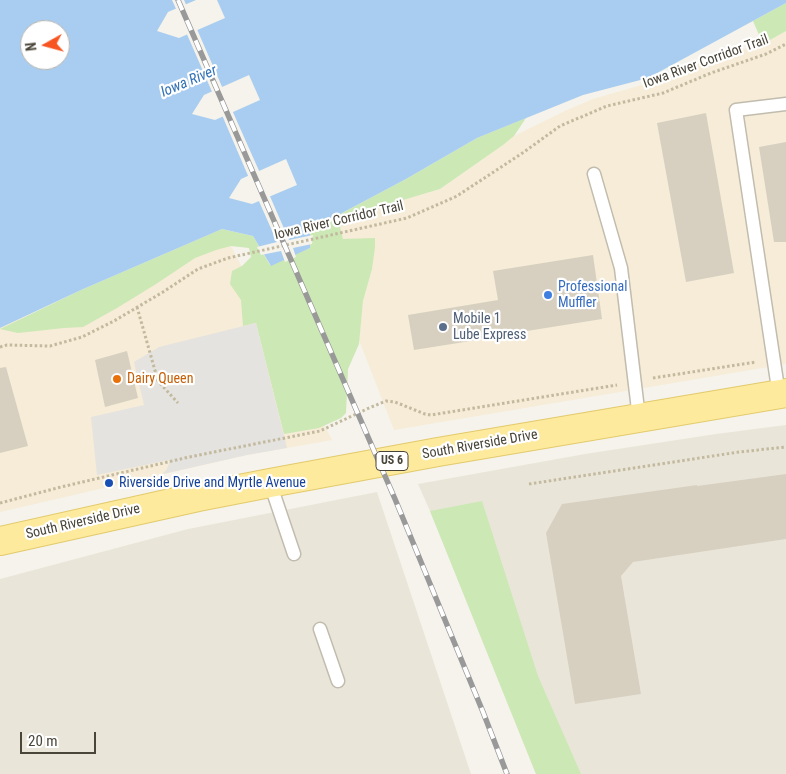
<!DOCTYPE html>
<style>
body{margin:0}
#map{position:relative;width:786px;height:774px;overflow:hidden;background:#f5f3eb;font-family:"Roboto Condensed",sans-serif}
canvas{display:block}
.north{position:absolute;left:20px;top:20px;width:50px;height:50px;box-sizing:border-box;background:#fff;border:1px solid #b7b5b0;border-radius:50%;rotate:263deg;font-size:14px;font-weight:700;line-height:20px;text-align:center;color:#4a4539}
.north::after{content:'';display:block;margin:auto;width:18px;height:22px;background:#f75521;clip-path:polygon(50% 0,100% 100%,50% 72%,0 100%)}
.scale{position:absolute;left:20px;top:732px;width:76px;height:22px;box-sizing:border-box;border:2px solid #4a4539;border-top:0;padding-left:6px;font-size:15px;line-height:18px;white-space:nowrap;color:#4a4539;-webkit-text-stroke:4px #fff;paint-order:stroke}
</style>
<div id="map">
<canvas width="786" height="774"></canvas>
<div class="north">N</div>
<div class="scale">20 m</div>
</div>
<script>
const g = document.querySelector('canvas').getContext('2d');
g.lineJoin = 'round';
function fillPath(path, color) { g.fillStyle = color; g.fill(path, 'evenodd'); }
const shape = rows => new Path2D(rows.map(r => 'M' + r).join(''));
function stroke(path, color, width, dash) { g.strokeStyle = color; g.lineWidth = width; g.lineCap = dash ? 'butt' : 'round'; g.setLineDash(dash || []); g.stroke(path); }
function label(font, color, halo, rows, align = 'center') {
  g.font = font + ' "Roboto Condensed",sans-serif'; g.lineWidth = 4.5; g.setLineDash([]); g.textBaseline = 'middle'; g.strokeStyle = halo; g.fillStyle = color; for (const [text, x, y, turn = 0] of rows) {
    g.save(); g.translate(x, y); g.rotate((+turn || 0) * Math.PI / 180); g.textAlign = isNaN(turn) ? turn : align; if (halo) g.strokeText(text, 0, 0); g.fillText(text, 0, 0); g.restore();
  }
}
fillPath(shape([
 [786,425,786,774,536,774,430,511,418,484,585,454,716,434],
 [377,492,471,774,0,774,0,579,188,529]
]), '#e9e6d9');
fillPath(shape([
 [786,31,786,364,394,430,359,340,363,301,372,269,375,239,343,239,340,227,349,221,371,213,383,206,440,189,503,145,514,136,567,110,593,99,663,79,702,61,763,44],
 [222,229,332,440,247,455,0,512,0,328]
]), '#f6ecd7');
fillPath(shape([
 [786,3,786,31,763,44,753,21],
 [526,118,514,136,503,145,440,189,383,206,371,213,349,221,340,227,343,239,375,238,375,247,372,269,363,301,359,344,348,369,346,413,341,418,319,428,284,434,256,323,243,326,241,300,230,284,232,271,242,266,251,257,249,248,231,246,216,250,195,258,156,284,117,308,83,327,64,328,18,333,0,329,81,290,222,229,253,236,270,265,310,248,310,230,406,179,477,138],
 [482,501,538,676,581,774,536,774,430,511]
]), '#cce8b5');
fillPath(shape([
 [256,323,287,448,247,455,163,474,167,469,169,464,169,460,97,475,91,417,144,405,134,362,159,347]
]), '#e4e3df');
fillPath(shape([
 [0,0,196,0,168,12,157,31,179,38,225,18,217,0,786,0,786,3,648,78,583,95,477,138,406,179,310,230,310,248,271,266,253,236,222,229,81,290,0,328],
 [30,30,60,30,60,60,30,60],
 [249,75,260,100,215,120,192,114,204,95],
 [286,159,297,185,252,204,229,198,241,179]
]), '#a9cdf0');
fillPath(shape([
 [172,0,184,0,187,7,177,11],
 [196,27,223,89,213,94,186,32],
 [232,110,260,173,249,178,222,115],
 [269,194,289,240,313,235,312,244,293,248,296,257,285,262,281,251,261,255,257,247,277,242,258,199]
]), '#f5f3eb');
fillPath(shape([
 [706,113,734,273,686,282,657,123],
 [786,142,786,242,774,242,759,147],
 [593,255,602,319,477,339,477,340,414,350,408,315,498,300,493,271],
 [127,351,138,398,105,407,95,360],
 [6,367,28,446,0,453,0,368],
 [786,474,786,539,633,562,621,576,641,694,575,704,546,533,562,504,697,485,697,486]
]), '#d7d0c1');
const service = shape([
 [594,174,621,268,639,418],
 [779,395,736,110,786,104],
 [270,483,294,554],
 [320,629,338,681]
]);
const primary = shape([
 [0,541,198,497,270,483,438,452,786,393]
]);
stroke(service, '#c1bcae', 15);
stroke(primary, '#e3ca6c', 30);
stroke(shape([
 [137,307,158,381,178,403],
 [0,347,7,345,50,346,82,337,114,321,163,292,198,269,228,258,407,218,457,196,524,152,560,126,607,106,663,93,711,73,766,54,786,44],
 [653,378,756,362],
 [529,484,739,452,786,447],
 [0,503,61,487,189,457,320,431,369,408,386,401,395,402,425,414,431,415,617,385]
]), '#c3b99f', 3, [2.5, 2.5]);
stroke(service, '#fff', 12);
stroke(primary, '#fdea9d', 28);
const rail = shape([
 [178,0,395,499,483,712,507,774]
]);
stroke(rail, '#999', 5.5);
stroke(rail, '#fff', 4, [11]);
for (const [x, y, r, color] of [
 [548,295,5,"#3f7fe0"],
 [443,327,5,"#5c6f8a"],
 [117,379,5,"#e8710a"],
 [109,483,5,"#1a4fb4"]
]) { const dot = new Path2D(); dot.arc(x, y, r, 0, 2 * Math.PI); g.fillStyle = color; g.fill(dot); stroke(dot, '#fff', 2); }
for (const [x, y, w] of [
 [392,461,32]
]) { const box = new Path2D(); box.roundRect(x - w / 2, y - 9.5, w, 19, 4); g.fillStyle = '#fff'; g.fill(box); stroke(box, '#4a4539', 1); }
label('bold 12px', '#4a4539', null, [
 ["US 6",392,461]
]);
label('14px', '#4a4539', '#fff', [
 ["Iowa River Corridor Trail",706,62,-20],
 ["Iowa River Corridor Trail",339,221,-13],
 ["South Riverside Drive",480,445,-10],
 ["South Riverside Drive",83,522,-13]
]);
label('14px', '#366cbe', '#fff', [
 ["Professional",558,287],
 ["Muffler",558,303]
], 'left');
label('14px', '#4e5e75', '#fff', [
 ["Mobile 1",453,319],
 ["Lube Express",453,335]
], 'left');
label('14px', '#c56008', '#fff', [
 ["Dairy Queen",127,379]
], 'left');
label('14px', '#164399', '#fff', [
 ["Riverside Drive and Myrtle Avenue",119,483]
], 'left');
label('italic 15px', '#3272b6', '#fff', [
 ["Iowa River",189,82,-23]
]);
</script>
